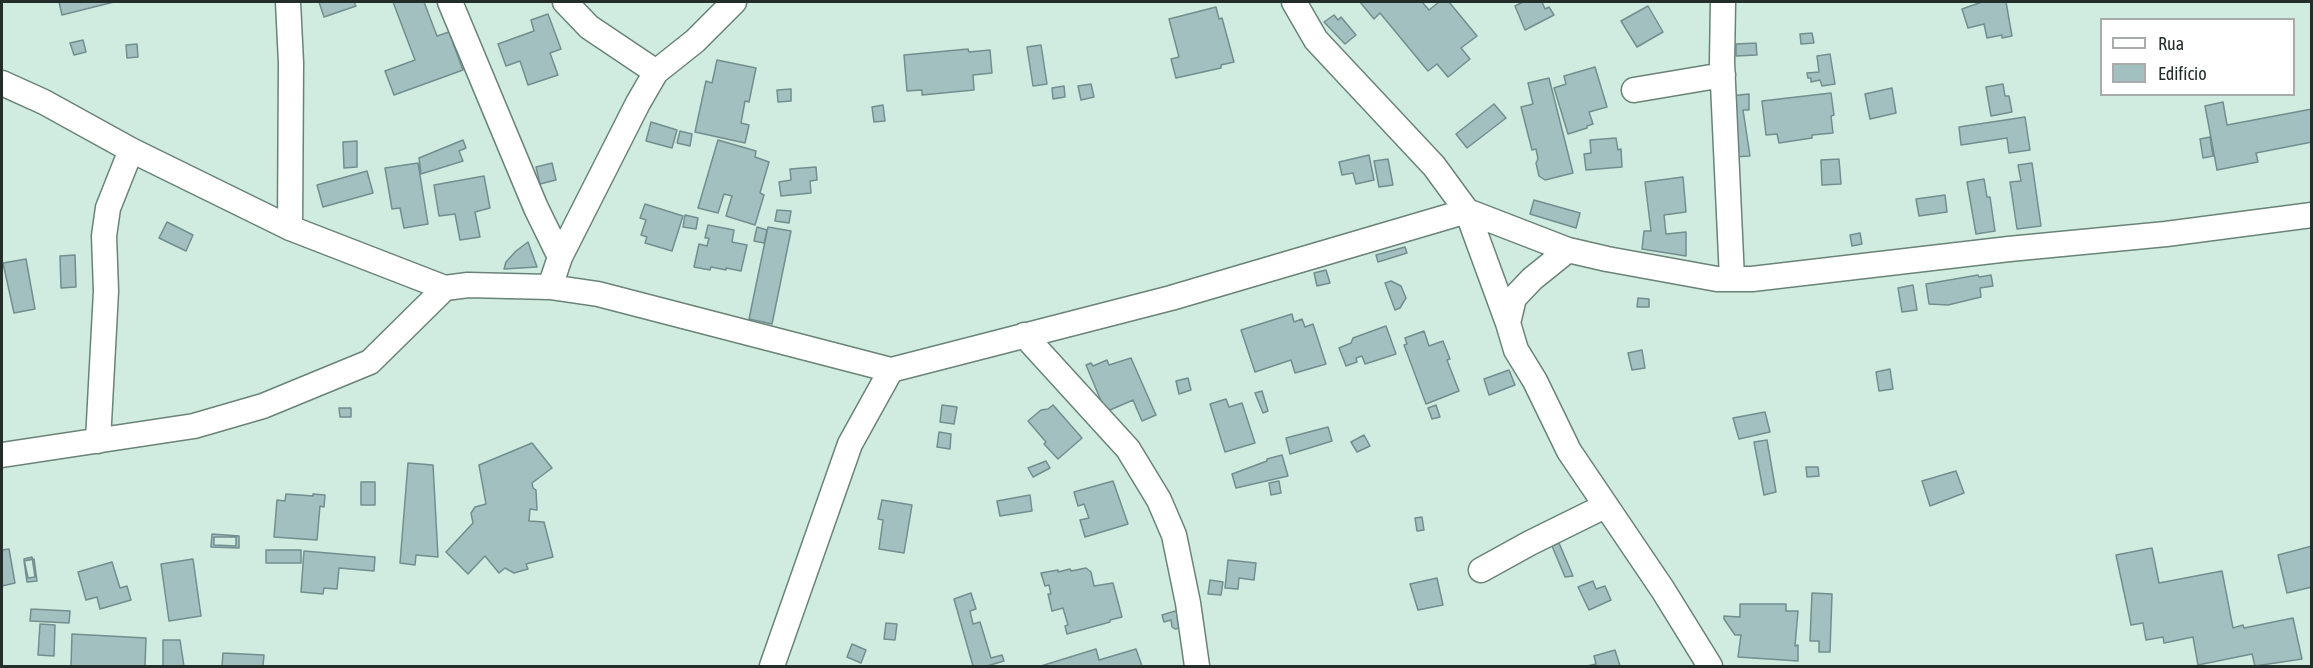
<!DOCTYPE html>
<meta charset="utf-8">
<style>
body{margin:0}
#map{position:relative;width:2313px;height:668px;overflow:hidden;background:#d0ebe0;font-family:"Asap Condensed",sans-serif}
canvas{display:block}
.frame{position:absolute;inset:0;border:3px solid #232d29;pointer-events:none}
.legend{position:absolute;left:2100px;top:18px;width:195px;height:78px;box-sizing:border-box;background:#fff;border:2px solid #a7aba9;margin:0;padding:8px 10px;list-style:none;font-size:18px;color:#232d29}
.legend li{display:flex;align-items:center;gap:12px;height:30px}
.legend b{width:30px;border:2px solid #a7aba9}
</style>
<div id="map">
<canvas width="2313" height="668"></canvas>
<div class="frame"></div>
<ul class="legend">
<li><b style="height:8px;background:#fff"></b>Rua</li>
<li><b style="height:16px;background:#a2c0c0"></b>Edifício</li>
</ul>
</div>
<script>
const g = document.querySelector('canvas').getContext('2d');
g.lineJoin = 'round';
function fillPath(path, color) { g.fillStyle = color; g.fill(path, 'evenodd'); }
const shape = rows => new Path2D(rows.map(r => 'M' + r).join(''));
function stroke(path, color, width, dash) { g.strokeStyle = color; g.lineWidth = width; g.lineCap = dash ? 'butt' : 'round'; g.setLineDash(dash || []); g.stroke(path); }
const building = shape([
 [59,2,114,2,62,15,59,2],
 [319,2,354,2,356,6,324,17,319,2],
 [393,2,424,2,437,36,449,32,463,70,394,95,385,71,415,60,393,2],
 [1360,2,1422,2,1429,10,1439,2,1449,2,1477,36,1461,48,1470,59,1448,77,1437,64,1428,71,1380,13,1374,19,1360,2],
 [1523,2,1542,2,1545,9,1549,7,1554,15,1525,30,1515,6,1523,2],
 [1982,2,2006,2,2012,36,2002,38,2002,35,1987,38,1984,24,1968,28,1962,9,1982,2],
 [1648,6,1663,32,1637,47,1621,21,1648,6],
 [1216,7,1219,19,1222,18,1234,62,1221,65,1221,68,1176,78,1171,59,1179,57,1169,19,1216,7],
 [548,14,561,49,550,53,558,75,528,85,520,61,506,66,498,44,534,31,531,20,548,14],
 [1334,15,1338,20,1341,17,1356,35,1345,44,1324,22,1334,15],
 [1812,33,1814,43,1801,44,1800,34,1812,33],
 [83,40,86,52,74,55,70,43,83,40],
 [1756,43,1757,55,1736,56,1736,44,1756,43],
 [137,44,138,57,127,58,126,45,137,44],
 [1041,45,1047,84,1033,86,1027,47,1041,45],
 [968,49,969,52,990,50,992,73,973,75,974,90,922,95,922,90,907,91,904,55,968,49],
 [1830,54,1835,84,1822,86,1820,80,1811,82,1811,78,1808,78,1807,73,1819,72,1817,56,1830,54],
 [717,60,756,68,749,102,745,101,741,123,749,125,745,143,695,132,706,81,712,83,717,60],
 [1595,67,1607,107,1589,112,1593,124,1587,126,1587,128,1568,134,1554,88,1566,84,1564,76,1595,67],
 [1549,78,1573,173,1545,180,1539,176,1536,163,1538,159,1536,149,1532,150,1521,107,1533,104,1528,83,1549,78],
 [1091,84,1094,97,1081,100,1078,86,1091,84],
 [2003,84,2005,96,2009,96,2012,112,1991,116,1986,87,2003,84],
 [1064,86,1065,97,1053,99,1052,88,1064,86],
 [1892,88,1896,113,1870,119,1865,94,1892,88],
 [791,89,791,101,778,102,777,90,791,89],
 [1831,93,1834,115,1831,116,1833,133,1812,135,1812,138,1779,143,1777,134,1766,135,1762,101,1831,93],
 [1749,94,1749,110,1743,110,1750,156,1734,157,1730,96,1749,94],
 [2223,102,2227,125,2312,109,2312,142,2256,153,2258,162,2217,170,2205,106,2223,102],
 [1494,104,1506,118,1467,148,1456,134,1494,104],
 [883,105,885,121,874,122,872,107,883,105],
 [2025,117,2030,150,2009,153,2007,138,1961,145,1959,127,2025,117],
 [651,122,677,130,672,148,646,141,651,122],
 [680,131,692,134,690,146,677,143,680,131],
 [2210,137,2213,156,2203,158,2200,139,2210,137],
 [1616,138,1618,150,1621,149,1622,167,1586,170,1584,154,1591,153,1590,140,1616,138],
 [463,140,466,148,459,151,463,161,421,174,419,158,463,140],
 [718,140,756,151,755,157,769,162,760,193,764,195,755,225,726,216,732,196,724,194,718,213,698,208,718,140],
 [357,141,357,167,344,168,343,142,357,141],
 [1369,155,1374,180,1356,184,1353,173,1342,175,1339,162,1369,155],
 [1388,159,1393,185,1379,187,1374,161,1388,159],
 [1839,159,1841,184,1822,185,1821,160,1839,159],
 [418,163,428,224,404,228,400,208,392,209,385,168,418,163],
 [552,163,556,180,540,184,536,167,552,163],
 [2032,163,2041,226,2017,229,2010,182,2021,181,2018,165,2032,163],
 [816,167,817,180,810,181,811,193,781,196,779,182,791,180,790,169,816,167],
 [367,171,373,193,323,207,317,185,367,171],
 [484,176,490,208,475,212,480,237,460,240,455,214,439,216,434,185,484,176],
 [1683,177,1686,212,1664,215,1666,234,1686,232,1686,256,1642,249,1644,231,1651,231,1645,182,1683,177],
 [1984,179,1987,197,1990,197,1995,231,1976,234,1967,182,1984,179],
 [1945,195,1947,212,1919,216,1916,199,1945,195],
 [1534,200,1580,213,1576,228,1530,214,1534,200],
 [645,204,683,216,672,251,645,243,647,237,641,235,646,220,640,218,645,204],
 [777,210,791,211,789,223,775,221,777,210],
 [685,215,698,218,696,229,683,227,685,215],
 [167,222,193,235,186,251,159,238,167,222],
 [708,225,734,230,732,242,747,245,741,271,726,268,726,270,711,267,710,270,694,267,699,244,707,246,709,238,705,238,708,225],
 [757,227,767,230,764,243,754,241,757,227],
 [768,227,791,231,772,324,749,319,768,227],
 [1860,233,1862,244,1852,246,1850,235,1860,233],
 [528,242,537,267,504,269,506,262,516,251,528,242],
 [1405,247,1407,253,1378,262,1376,255,1405,247],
 [75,255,76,287,61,288,60,256,75,255],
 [26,259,35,309,14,313,3,263,26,259],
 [1326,270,1330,283,1317,286,1314,273,1326,270],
 [1978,275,1979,277,1991,275,1993,286,1980,288,1981,297,1948,305,1929,304,1926,284,1978,275],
 [1391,281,1401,286,1406,298,1400,308,1395,310,1385,283,1391,281],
 [1913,285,1917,310,1902,312,1898,288,1913,285],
 [1638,298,1649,299,1649,307,1637,307,1638,298],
 [1292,314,1294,322,1302,319,1305,327,1313,324,1326,364,1295,373,1291,360,1255,372,1241,330,1292,314],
 [1386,326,1396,354,1365,364,1362,356,1356,358,1357,362,1346,366,1339,348,1351,343,1353,338,1386,326],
 [1424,331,1429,346,1443,341,1450,359,1447,360,1459,391,1426,404,1404,345,1407,344,1405,338,1424,331],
 [1642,350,1645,368,1632,370,1628,353,1642,350],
 [1131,358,1156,415,1142,421,1133,400,1110,410,1104,408,1086,365,1091,363,1093,366,1107,360,1109,365,1131,358],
 [1890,369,1893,389,1879,391,1876,372,1890,369],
 [1509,370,1515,385,1489,395,1484,379,1509,370],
 [1188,378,1191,390,1179,394,1176,381,1188,378],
 [1262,391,1268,411,1263,413,1255,393,1262,391],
 [1226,399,1229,407,1242,403,1255,443,1225,452,1210,404,1226,399],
 [942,405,957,407,954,424,940,422,942,405],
 [1053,405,1082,438,1058,459,1044,444,1046,442,1028,421,1041,410,1048,409,1053,405],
 [1436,405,1440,417,1432,419,1428,408,1436,405],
 [339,408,351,408,351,417,340,417,339,408],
 [1765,412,1770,432,1739,439,1733,418,1765,412],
 [1328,427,1332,441,1290,454,1286,438,1328,427],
 [939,432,951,434,950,449,937,447,939,432],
 [1364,435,1370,446,1357,452,1351,442,1364,435],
 [1767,440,1776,492,1764,495,1754,442,1767,440],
 [532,443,552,468,532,483,533,488,536,490,537,510,530,509,529,521,544,522,553,557,526,564,528,569,514,573,505,568,499,573,485,556,468,574,446,552,473,523,471,513,475,507,486,504,479,465,532,443],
 [1282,455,1288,476,1236,488,1232,474,1267,461,1267,459,1282,455],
 [1046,461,1050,468,1033,477,1028,468,1046,461],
 [408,463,433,465,438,557,416,555,415,565,400,563,408,463],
 [1806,467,1818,467,1819,476,1807,477,1806,467],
 [1956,471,1964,493,1930,506,1922,481,1956,471],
 [1113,481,1128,524,1085,537,1080,520,1089,518,1084,504,1078,506,1074,492,1113,481],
 [1279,481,1281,493,1271,495,1269,483,1279,481],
 [361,482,375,482,375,505,361,505,361,482],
 [286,494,313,496,313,494,325,495,324,507,320,506,317,540,274,537,277,500,285,501,286,494],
 [1030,495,1032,511,1000,516,997,501,1030,495],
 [882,500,912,505,904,553,879,549,883,520,878,519,882,500],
 [1422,517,1424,530,1417,531,1415,518,1422,517],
 [212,534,239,536,239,548,211,547,212,534],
 [214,537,236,537,236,546,214,545,214,537],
 [1559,543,1573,576,1565,577,1552,546,1559,543],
 [2312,546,2312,587,2287,593,2278,555,2312,546],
 [2152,548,2159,583,2222,571,2233,628,2243,625,2244,628,2293,618,2302,659,2255,666,2252,654,2198,665,2193,637,2164,643,2163,637,2146,640,2143,623,2131,625,2116,555,2152,548],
 [9,549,15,583,2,586,2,550,9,549],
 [266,550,301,550,301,563,266,563,266,550],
 [304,551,375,557,374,571,339,568,337,589,324,588,323,594,301,592,304,551],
 [32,557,35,577,28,578,24,559,32,557],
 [34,559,37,581,27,582,24,561,34,559],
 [193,559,201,616,169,621,161,564,193,559],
 [1228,560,1256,563,1254,580,1239,578,1238,589,1225,588,1228,560],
 [112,562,120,588,127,586,131,600,100,609,97,597,86,600,78,572,112,562],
 [1086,568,1091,572,1094,586,1113,583,1122,617,1110,620,1110,622,1067,634,1065,626,1068,625,1063,608,1052,611,1048,594,1051,594,1049,585,1045,586,1041,573,1058,570,1058,572,1070,569,1071,571,1086,568],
 [1437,578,1443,605,1418,610,1410,584,1437,578],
 [1210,580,1223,582,1221,595,1208,594,1210,580],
 [1593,581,1596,589,1605,586,1611,600,1589,610,1578,587,1593,581],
 [971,593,976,609,970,611,973,624,980,622,991,658,1002,655,1004,661,987,666,973,666,954,599,971,593],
 [1812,593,1832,594,1830,652,1819,652,1819,641,1810,641,1812,593],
 [1740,604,1786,604,1786,611,1798,611,1795,646,1798,645,1798,661,1738,657,1741,635,1735,635,1724,619,1724,616,1740,617,1740,604],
 [31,609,70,611,69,623,30,621,31,609],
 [1182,609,1186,627,1175,629,1172,627,1171,620,1164,622,1162,615,1182,609],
 [886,623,897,624,895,640,884,639,886,623],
 [40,624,55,625,54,656,38,655,40,624],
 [72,634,146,638,145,666,71,666,72,634],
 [163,640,180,640,184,666,163,666,163,640],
 [852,644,866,650,861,663,847,657,852,644],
 [1096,649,1099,660,1136,649,1142,666,1041,666,1096,649],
 [1615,650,1620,666,1587,666,1596,664,1594,656,1615,650],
 [223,653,264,655,263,666,222,666,223,653]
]);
fillPath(building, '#a2c0c0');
stroke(building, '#728e8e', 1.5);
const street = shape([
 [288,2,291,63,290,228],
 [450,2,536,208,560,257],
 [565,2,589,27,656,72],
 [1294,2,1316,40,1434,166,1467,211,1568,250,1607,259,1717,279,1752,279,2009,249,2166,234,2312,215],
 [1723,2,1722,62,1732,279],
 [2,83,44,102,131,150,290,228,445,288,468,285,550,287,598,294,891,370,1171,298,1467,211,1508,323],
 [1634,90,1723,75],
 [1568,250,1532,279,1514,298,1508,323,1516,350,1535,381,1569,451,1663,590,1710,666],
 [550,287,560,257,638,103,656,72,695,41,734,2],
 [1024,335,1128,449,1159,500,1174,535,1188,603,1197,666],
 [98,441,106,291,104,236,108,208,131,150],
 [2,455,194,426,263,406,370,362,445,288],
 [1481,570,1530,543,1605,506],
 [772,666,850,444,891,370]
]);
stroke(street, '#6a8378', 27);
stroke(street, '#fff', 24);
</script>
